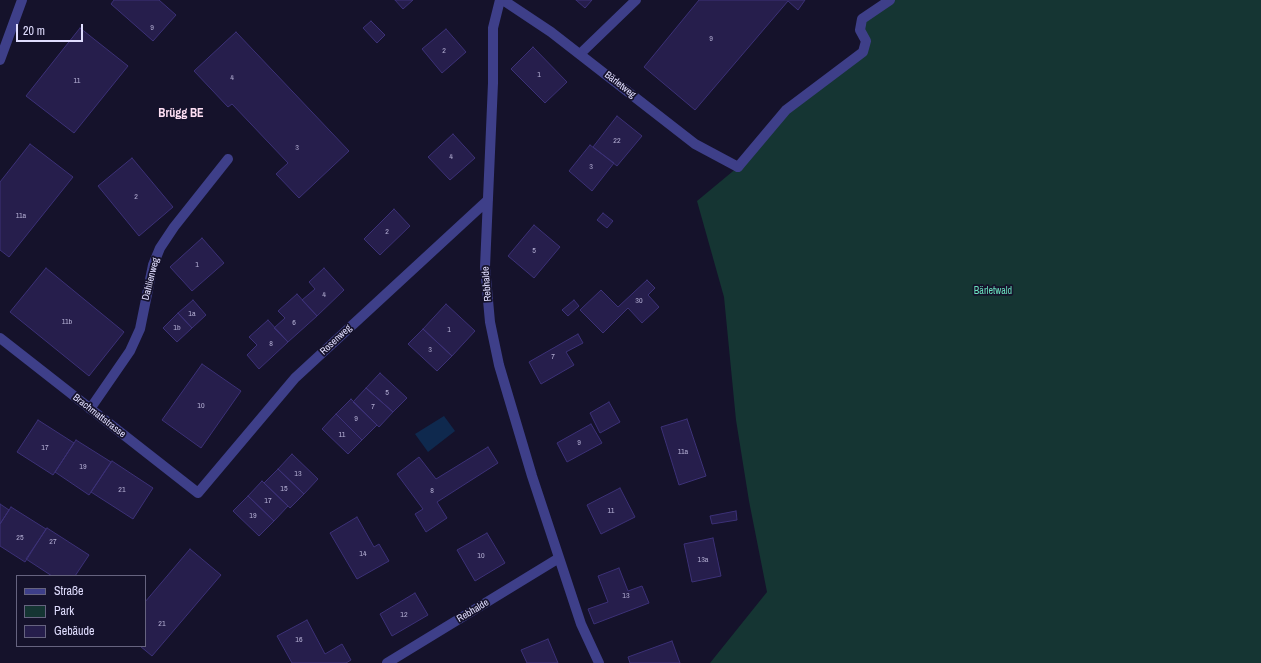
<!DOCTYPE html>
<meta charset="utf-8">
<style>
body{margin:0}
#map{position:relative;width:1261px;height:663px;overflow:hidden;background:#15122b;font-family:"Archivo Narrow",sans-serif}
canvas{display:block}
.legend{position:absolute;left:16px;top:575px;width:130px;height:72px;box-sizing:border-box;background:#15122b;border:1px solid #66637f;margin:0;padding:5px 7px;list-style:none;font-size:12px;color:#e0ddfe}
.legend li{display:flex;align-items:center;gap:8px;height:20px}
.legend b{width:20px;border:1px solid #66637f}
.scale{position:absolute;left:16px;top:24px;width:67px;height:18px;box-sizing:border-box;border:2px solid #e0ddfe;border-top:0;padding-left:5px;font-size:12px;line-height:14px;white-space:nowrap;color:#e0ddfe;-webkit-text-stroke:3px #15122b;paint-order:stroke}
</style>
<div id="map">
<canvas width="1261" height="663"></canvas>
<ul class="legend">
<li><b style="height:5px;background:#3e3f89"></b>Straße</li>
<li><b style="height:11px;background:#153533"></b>Park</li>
<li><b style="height:11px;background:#261e4c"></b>Gebäude</li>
</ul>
<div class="scale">20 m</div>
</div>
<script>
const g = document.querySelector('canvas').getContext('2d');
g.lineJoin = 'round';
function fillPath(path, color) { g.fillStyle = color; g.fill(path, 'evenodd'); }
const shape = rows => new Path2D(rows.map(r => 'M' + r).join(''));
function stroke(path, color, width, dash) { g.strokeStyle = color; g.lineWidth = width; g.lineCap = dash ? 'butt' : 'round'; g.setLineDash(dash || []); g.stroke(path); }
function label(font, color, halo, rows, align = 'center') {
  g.font = font + ' "Archivo Narrow",sans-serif'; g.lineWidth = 3.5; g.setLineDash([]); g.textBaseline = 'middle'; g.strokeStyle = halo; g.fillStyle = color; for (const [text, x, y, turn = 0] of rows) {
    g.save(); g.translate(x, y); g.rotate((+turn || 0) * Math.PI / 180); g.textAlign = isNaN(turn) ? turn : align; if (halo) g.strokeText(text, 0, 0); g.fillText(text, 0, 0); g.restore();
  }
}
fillPath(shape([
 [890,0,1261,0,1261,663,710,663,767,592,749,501,736,420,724,297,697,201,738,167,786,110,863,52,862,19]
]), '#153533');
fillPath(shape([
 [444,416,455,431,428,452,415,434]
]), '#0f294e');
const building = shape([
 [114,0,159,0,176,15,153,41,111,4,114,0],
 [395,0,413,0,403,9,395,0],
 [576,0,592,0,585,8,576,0],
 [699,0,805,0,798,10,788,1,695,110,644,67,699,0],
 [371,21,385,35,377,43,363,28,371,21],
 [80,28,128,66,74,133,26,96,80,28],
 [446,29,466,52,442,73,422,49,446,29],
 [236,32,349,151,299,198,276,174,288,163,232,104,228,107,194,71,236,32],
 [533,47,567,82,545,103,511,69,533,47],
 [617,116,642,136,617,166,593,147,617,116],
 [453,134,475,158,450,180,428,157,453,134],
 [30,144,73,177,9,257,0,250,0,182,30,144],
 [590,145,614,163,592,191,569,171,590,145],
 [132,158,173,207,139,236,98,186,132,158],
 [394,209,410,226,380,255,364,239,394,209],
 [603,213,613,221,607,228,597,220,603,213],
 [534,225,560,247,534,278,508,256,534,225],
 [202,238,224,263,192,291,170,267,202,238],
 [46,268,124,332,89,376,10,312,46,268],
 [324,268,344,290,317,316,302,300,315,289,309,282,324,268],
 [647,280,655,288,648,295,659,307,642,323,628,308,603,333,580,310,601,290,618,307,647,280],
 [297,294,317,316,288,342,274,328,285,318,278,311,297,294],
 [193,300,206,315,192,328,178,313,193,300],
 [574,300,579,306,568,316,562,310,574,300],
 [446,304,475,331,452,356,423,329,446,304],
 [178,313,192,328,177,342,163,328,178,313],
 [268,320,288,342,259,369,247,355,257,345,249,337,268,320],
 [423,329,452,356,437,371,408,344,423,329],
 [578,334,583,343,566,352,574,365,541,384,529,362,578,334],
 [202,364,241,391,201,448,162,420,202,364],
 [380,373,407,398,393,412,366,388,380,373],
 [366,388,393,412,379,427,353,402,366,388],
 [351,399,377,425,362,440,336,414,351,399],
 [609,402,620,422,600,433,590,413,609,402],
 [336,414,362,440,348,454,322,429,336,414],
 [687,419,706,476,679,485,661,427,687,419],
 [38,420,74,443,53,475,17,452,38,420],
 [591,424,602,443,567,462,557,443,591,424],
 [76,440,111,462,89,495,55,472,76,440],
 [488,447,498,463,437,502,447,518,426,532,415,514,423,509,397,474,419,457,436,479,488,447],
 [292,454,318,479,304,494,278,469,292,454],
 [112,461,153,488,133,519,91,492,112,461],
 [278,469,304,494,290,508,264,483,278,469],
 [262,481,288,506,274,521,248,496,262,481],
 [620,488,635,517,601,534,587,505,620,488],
 [248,496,274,521,259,536,233,511,248,496],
 [0,504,9,510,0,524,0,504],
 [11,507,46,529,25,562,0,546,0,524,11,507],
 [736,511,737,520,712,524,710,516,736,511],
 [357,517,374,547,379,544,389,561,357,579,330,533,357,517],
 [47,528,89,555,75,576,52,576,26,559,47,528],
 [487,533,505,563,475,581,457,550,487,533],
 [713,538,721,576,692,582,684,544,713,538],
 [190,549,221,575,152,656,140,646,145,646,145,602,190,549],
 [619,568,628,591,642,586,649,603,594,624,588,609,608,602,598,576,619,568],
 [415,593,428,615,392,636,380,614,415,593],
 [307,620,325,654,342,644,351,660,346,663,292,663,277,636,307,620],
 [548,639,558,663,527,663,521,650,548,639],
 [672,641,680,663,630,663,628,657,672,641]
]);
fillPath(building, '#261e4c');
stroke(building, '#3c3177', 1);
stroke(shape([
 [580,54,636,0],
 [738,167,786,110,863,52,866,41,860,30,862,19,890,0]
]), '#3e3f89', 10);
stroke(shape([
 [500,0,493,28,493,83,485,267,490,322,499,365,532,476,581,624,599,663],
 [503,0,551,32,695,144,738,167],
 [0,60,22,0],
 [0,338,198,493,295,378,488,200],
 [90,409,130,351,140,329,153,265,160,248,174,227,228,159],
 [387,663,559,558]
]), '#3e3f89', 10);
label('8px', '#b2add2', null, [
 ["9",152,28],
 ["9",711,39],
 ["2",444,51],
 ["1",539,75],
 ["4",232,78],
 ["11",77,81],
 ["22",617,141],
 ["3",297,148],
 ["4",451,157],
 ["3",591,167],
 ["2",136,197],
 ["11a",21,216],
 ["2",387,232],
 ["5",534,251],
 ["1",197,265],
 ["4",324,295],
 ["30",639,301],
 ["1a",192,314],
 ["11b",67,322],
 ["6",294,323],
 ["1b",177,328],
 ["1",449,330],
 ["8",271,344],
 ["3",430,350],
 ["7",553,357],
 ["5",387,393],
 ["10",201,406],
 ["7",373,407],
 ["9",356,419],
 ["11",342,435],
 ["9",579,443],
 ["17",45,448],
 ["11a",683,452],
 ["19",83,467],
 ["13",298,474],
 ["15",284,489],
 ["21",122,490],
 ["8",432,491],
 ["17",268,501],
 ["11",611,511],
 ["19",253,516],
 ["25",20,538],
 ["27",53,542],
 ["14",363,554],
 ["10",481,556],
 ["13a",703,560],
 ["13",626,596],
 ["12",404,615],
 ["21",162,624],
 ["16",299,640]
]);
label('10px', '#e0ddfe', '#15122b', [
 ["Bärletweg",620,85,38],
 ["Dahlienweg",151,279,-76],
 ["Rebhalde",487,284,-94],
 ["Rosenweg",336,340,-43],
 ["Brachmattstrasse",99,416,38],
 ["Rebhalde",473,611,-31]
]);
label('10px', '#69debc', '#15122b', [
 ["Bärletwald",993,291]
]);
label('bold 12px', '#fedff4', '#15122b', [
 ["Brügg BE",181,114]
]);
</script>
